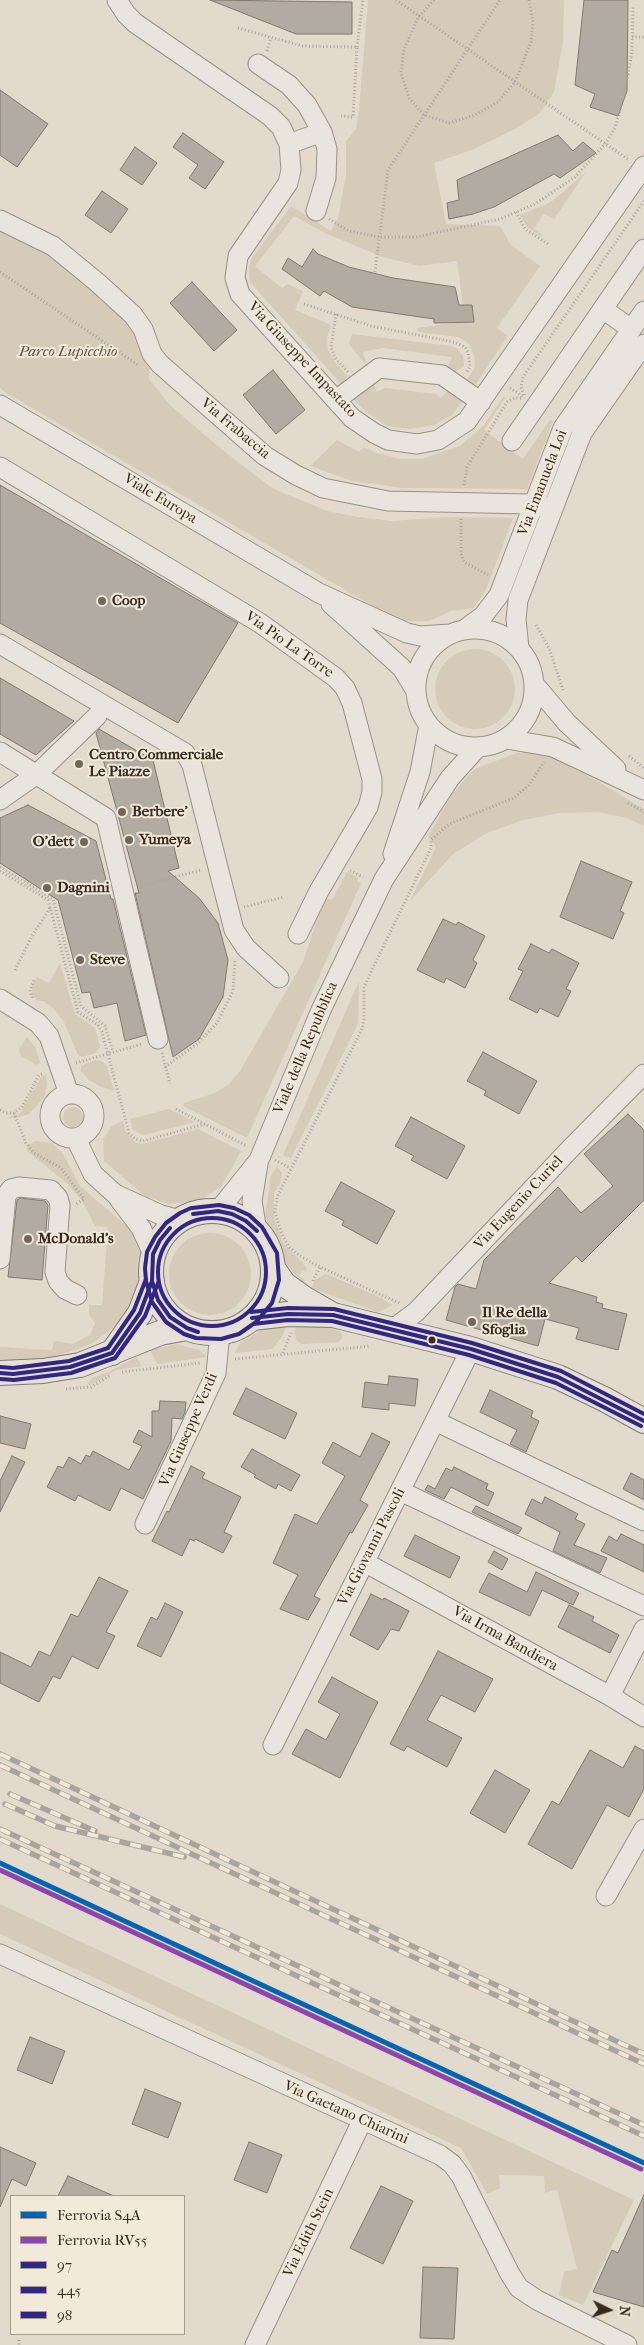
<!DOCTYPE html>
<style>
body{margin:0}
#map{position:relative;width:644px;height:2345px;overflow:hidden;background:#e2dacc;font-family:"IM FELL French Canon",serif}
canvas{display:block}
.legend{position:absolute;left:10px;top:2195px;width:175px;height:140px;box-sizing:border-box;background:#f2e9d8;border:1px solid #a79c8e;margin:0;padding:6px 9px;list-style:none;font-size:15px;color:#372820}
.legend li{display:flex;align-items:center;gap:10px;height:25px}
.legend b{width:25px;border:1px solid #a79c8e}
.north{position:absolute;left:584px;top:2285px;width:50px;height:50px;-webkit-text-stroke:4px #f2e9d8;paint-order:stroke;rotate:94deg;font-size:14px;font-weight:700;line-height:20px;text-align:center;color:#372820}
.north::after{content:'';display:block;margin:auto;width:18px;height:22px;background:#372820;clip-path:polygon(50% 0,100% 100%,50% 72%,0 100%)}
</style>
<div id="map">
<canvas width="644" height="2345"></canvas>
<ul class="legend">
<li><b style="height:6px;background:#0066b3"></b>Ferrovia S4A</li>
<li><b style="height:6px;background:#8e44ad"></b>Ferrovia RV55</li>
<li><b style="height:6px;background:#312783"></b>97</li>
<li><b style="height:6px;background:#312783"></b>445</li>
<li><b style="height:6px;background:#312783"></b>98</li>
</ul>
<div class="north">N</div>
</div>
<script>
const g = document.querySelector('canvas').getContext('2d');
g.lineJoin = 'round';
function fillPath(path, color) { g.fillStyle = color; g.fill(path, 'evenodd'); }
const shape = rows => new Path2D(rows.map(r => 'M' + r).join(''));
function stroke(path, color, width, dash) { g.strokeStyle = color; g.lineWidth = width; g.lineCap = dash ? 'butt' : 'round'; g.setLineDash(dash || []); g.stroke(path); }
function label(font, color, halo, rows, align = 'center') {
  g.font = font + ' "IM FELL French Canon",serif'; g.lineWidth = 4; g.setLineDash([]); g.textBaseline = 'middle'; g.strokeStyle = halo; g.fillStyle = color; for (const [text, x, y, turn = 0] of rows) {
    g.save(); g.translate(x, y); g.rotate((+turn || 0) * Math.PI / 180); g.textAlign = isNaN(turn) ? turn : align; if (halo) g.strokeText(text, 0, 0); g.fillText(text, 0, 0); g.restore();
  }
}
fillPath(shape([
 [368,0,564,0,563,42,554,92,540,113,517,128,474,149,434,163,446,224,500,226,511,245,540,266,497,328,508,336,475,385,467,380,475,367,474,355,469,344,459,337,418,332,417,328,465,321,457,261,419,266,383,257,327,234,294,216,255,266,282,288,287,284,303,291,295,310,331,325,327,338,328,350,334,361,348,377,341,384,250,282,249,267,252,258,291,206,331,231,338,218,346,176,346,141,356,129,359,110],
 [586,172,554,219,544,214,534,228,543,236,542,237,527,227,520,215,551,202],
 [0,225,43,248,135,324,144,357,150,368,149,379,171,406,220,448,272,488,327,511,358,517,392,521,449,517,513,518,485,592,473,608,451,611,429,621,406,621,404,624,6,393,0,388],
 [352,334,451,346,458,349,463,356,464,366,455,372,447,368,452,357,383,348,363,352,366,362,364,363,349,344],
 [373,381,377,392,385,388,436,394,441,398,450,388,463,400,452,415,434,425,410,429,387,426,366,412,352,398],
 [503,397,505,398,484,430,523,459,550,420,553,421,527,489,402,488,352,481,310,466,337,440,359,452,363,447,377,453,400,459,422,459,460,446,483,426],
 '435 689a40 40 0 1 1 80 0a40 40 0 1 1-80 0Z',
 [541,752,577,769,644,809,644,826,627,818,599,812,559,813,523,820,487,833,453,854,410,901,436,847,428,836,452,794,474,769,517,753],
 [347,872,358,878,357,881,361,883,247,1138,183,1106,184,1103,215,1093,229,1084,240,1071,303,962,324,898,332,900],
 [60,963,75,1014,95,1028,100,1047,96,1053,82,1057,78,1055,64,1022,53,1008,43,1001,38,1001,32,996,32,986,37,977,49,983],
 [359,981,358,1024,291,1158,283,1155],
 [27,1037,35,1047,40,1062,37,1065,21,1056,19,1050],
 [95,1060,102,1061,107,1066,114,1091,101,1087,89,1080,81,1071,81,1066],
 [46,1075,47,1085,44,1097,37,1106,29,1114,17,1118,7,1118,20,1113,41,1077],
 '63 1117a10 10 0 1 1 20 0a10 10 0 1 1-20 0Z',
 [169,1109,195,1122,143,1135,133,1130,130,1119],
 [123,1121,126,1132,136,1143,142,1144,198,1129,241,1151,221,1187,199,1201,169,1204,145,1196,104,1161,103,1139,112,1126],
 [35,1141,52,1143,63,1154,80,1186,130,1229,140,1252,137,1263,138,1287,128,1313,117,1325,91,1344,60,1355,28,1361,0,1363,0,1347,52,1350,54,1341,73,1344,90,1335,95,1323,89,1314,89,1305,102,1305,108,1227,95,1226,82,1201,68,1184,27,1151,28,1145],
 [277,1166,282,1173,280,1184,274,1192,274,1217,283,1242,307,1268,306,1272,302,1270,299,1276,305,1280,303,1284,285,1262,277,1239,268,1226,265,1216,271,1176],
 '169 1274a41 41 0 1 1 82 0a41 41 0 1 1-82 0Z',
 [326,1274,375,1295,393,1305,378,1312,311,1288,316,1279],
 [288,1322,282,1337,272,1349,235,1353,239,1344,264,1328],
 [298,1322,333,1328,341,1332,342,1338,339,1342,301,1344,297,1341,294,1333],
 [177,1344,199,1350,207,1357,157,1364,150,1350],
 [136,1357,142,1366,116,1370,89,1386,88,1383,92,1378,111,1371],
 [0,1904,634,2200,583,2305,559,2295,564,2272,577,2269,557,2189,545,2193,544,2176,499,2175,500,2188,487,2194,461,2148,0,1934]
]), '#d6cbb8');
const building = shape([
 [210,0,352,2,352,34,296,34,210,0],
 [584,0,628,0,627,91,618,116,590,107,595,94,575,85,584,0],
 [0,90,48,124,17,167,0,155,0,90],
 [183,133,224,162,205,189,189,178,198,165,173,147,183,133],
 [558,135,573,151,583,142,596,153,560,178,554,174,494,207,473,214,449,219,447,203,459,200,457,180,558,135],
 [135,147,157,163,142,185,120,170,135,147],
 [102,191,128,209,111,233,85,215,102,191],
 [313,249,318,254,349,267,393,278,455,287,459,305,472,305,474,322,434,323,434,319,352,307,324,291,320,296,282,269,288,258,302,267,313,249],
 [192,282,237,330,214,351,170,303,192,282],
 [273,370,305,410,276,434,243,395,273,370],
 [0,485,238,623,178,723,0,623,0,485],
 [0,678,74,721,36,755,0,734,0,678],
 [99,729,153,760,179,868,168,871,199,898,218,923,228,960,223,997,199,1039,173,1057,135,893,139,893,96,733,99,729],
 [28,805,96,841,111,899,113,899,146,1035,125,1041,117,1003,94,1008,90,992,82,993,58,900,0,863,0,818,28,805],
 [581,861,632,882,620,911,624,913,613,939,560,917,581,861],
 [443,919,456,925,458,922,485,936,473,960,477,963,465,988,446,978,444,983,417,970,443,919],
 [531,944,549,953,552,949,579,963,566,989,571,991,558,1017,540,1008,537,1013,509,999,523,971,518,969,531,944],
 [483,1052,537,1081,519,1114,484,1095,486,1091,467,1081,483,1052],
 [628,1114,644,1130,644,1200,582,1262,576,1256,549,1283,597,1297,596,1302,603,1304,602,1308,627,1314,618,1350,576,1339,579,1328,545,1319,538,1346,446,1320,455,1287,458,1284,476,1289,484,1260,558,1187,581,1213,613,1186,584,1154,628,1114],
 [411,1117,465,1146,447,1179,411,1160,414,1156,395,1146,411,1117],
 [341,1182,395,1211,377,1244,342,1225,344,1221,325,1211,341,1182],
 [20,1198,45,1201,48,1205,42,1280,8,1277,17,1200,20,1198],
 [389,1376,418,1379,415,1406,389,1403,389,1410,362,1407,365,1382,388,1385,389,1376],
 [246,1388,297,1413,285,1439,233,1414,246,1388],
 [490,1390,533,1411,531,1417,539,1421,526,1452,510,1444,517,1430,480,1412,490,1390],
 [160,1401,186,1402,185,1412,182,1419,172,1418,171,1441,143,1499,121,1488,110,1511,78,1495,75,1501,47,1487,58,1466,63,1468,69,1457,81,1464,86,1455,90,1457,93,1451,129,1470,142,1446,133,1442,139,1430,152,1437,152,1411,159,1411,160,1401],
 [0,1416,31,1424,25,1449,0,1443,0,1416],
 [372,1433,390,1442,360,1500,368,1505,352,1533,350,1532,314,1596,320,1599,308,1620,280,1609,298,1575,273,1563,295,1514,317,1524,345,1476,322,1463,333,1442,360,1457,372,1433],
 [252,1449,300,1475,291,1491,278,1484,276,1489,254,1477,256,1475,241,1467,252,1449],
 [12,1456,25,1462,0,1512,0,1481,12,1456],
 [191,1466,205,1473,202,1478,241,1497,224,1532,232,1536,223,1553,195,1539,194,1541,190,1539,182,1556,152,1541,167,1511,169,1512,191,1466],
 [454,1467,488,1484,486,1489,494,1493,488,1506,451,1487,444,1499,425,1490,428,1485,435,1489,446,1468,452,1471,454,1467],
 [631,1473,644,1480,644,1500,623,1489,631,1473],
 [545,1497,578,1514,575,1519,585,1524,574,1545,607,1558,600,1573,553,1551,560,1532,525,1514,532,1499,542,1504,545,1497],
 [476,1506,522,1528,518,1534,472,1512,476,1506],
 [621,1534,644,1545,644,1572,601,1551,609,1536,617,1541,621,1534],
 [415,1535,460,1557,450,1578,404,1556,415,1535],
 [494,1551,508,1559,502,1570,488,1562,494,1551],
 [536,1572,579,1593,573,1605,542,1590,530,1616,479,1592,489,1573,527,1592,536,1572],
 [99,1577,128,1591,106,1632,115,1636,98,1669,72,1656,60,1679,53,1676,39,1702,0,1683,0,1652,31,1667,39,1651,50,1656,71,1614,78,1617,99,1577],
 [371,1594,383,1600,384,1598,409,1611,399,1631,391,1629,378,1650,350,1635,371,1594],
 [165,1603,183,1612,161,1657,137,1646,151,1617,157,1620,165,1603],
 [569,1605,594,1617,592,1621,619,1635,610,1653,558,1627,569,1605],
 [438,1651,493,1679,475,1712,441,1695,427,1720,462,1738,447,1767,407,1746,404,1751,390,1744,438,1651],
 [332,1677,378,1702,340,1778,292,1754,306,1729,326,1740,340,1714,318,1702,332,1677],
 [635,1746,644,1751,644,1789,629,1817,607,1805,572,1869,528,1844,552,1801,559,1805,590,1750,623,1768,635,1746],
 [495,1770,530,1790,505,1833,470,1813,495,1770],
 [30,2037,65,2051,52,2084,17,2070,30,2037],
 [145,2089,181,2103,168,2138,132,2124,145,2089],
 [249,2142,282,2155,267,2193,234,2180,249,2142],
 [0,2147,36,2163,26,2186,12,2179,0,2207,0,2147],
 [68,2176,114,2196,58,2196,68,2176],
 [381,2186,413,2201,383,2264,350,2248,381,2186],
 [644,2195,644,2307,593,2292,612,2250,618,2253,644,2195],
 [423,2267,458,2268,454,2339,420,2338,423,2267]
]);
fillPath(building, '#b2aba2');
stroke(building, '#807971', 1);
const minor = shape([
 [117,0,126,14,135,23,270,116,281,127,289,144,291,170,288,183,238,256,235,278,240,294,352,418,374,433,388,440,417,444,438,440,467,421,644,166],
 [258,64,289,85,307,105,322,132,327,149,326,178,316,211],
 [289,144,322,132],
 [0,220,53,246,98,283,133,315,143,329,152,354,160,364,265,456,296,475,323,488,388,501,529,504,552,509],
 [603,309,631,329],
 [336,400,379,368,442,375,481,402],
 [0,405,319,593,407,633,420,636,450,634],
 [512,441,644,249],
 [0,467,260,623,336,678,345,688,352,703,372,779,372,792,368,807,319,891,298,934],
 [331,604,402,668,416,691],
 '416 688a59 59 0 1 1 118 0a59 59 0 1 1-118 0Z',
 [464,630,483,616,499,595,563,428,644,311],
 [0,644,185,753,192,765,234,930,246,948,279,978],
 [519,648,516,619,518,600,582,433,644,344],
 [534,684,567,723,616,769],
 [506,739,553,747,644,790],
 [0,752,106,818,158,1039],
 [0,800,37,774,97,716],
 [393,854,420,772,429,725],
 [0,999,38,1023,49,1036,69,1094],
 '50 1116a22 22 0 1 1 44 0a22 22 0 1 1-44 0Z',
 [76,1139,93,1174,115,1194,161,1215,180,1220,183,1218],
 [119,1199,141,1228,153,1254],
 [218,1211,259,1160,321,1010,384,879,450,778,477,748],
 [257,1231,252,1201,258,1164],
 [0,1259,6,1196,11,1189,19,1187,51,1190,58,1198,60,1205,55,1272,58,1281,65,1289,77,1295],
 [393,1329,416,1312,571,1148,644,1074],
 [435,1421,644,1521],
 [400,1491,644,1606],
 [145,1524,216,1373,220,1333],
 [364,1562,610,1696,644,1717],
 [610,1696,644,1629],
 [273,1745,471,1349],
 [606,1896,644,1829],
 [0,1954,440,2155,452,2164,461,2176,510,2274,519,2288,537,2300,627,2345],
 [255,2345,362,2121]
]);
const major = shape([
 '151 1272a61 61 0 1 1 122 0a61 61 0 1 1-122 0Z',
 [273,1268,284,1284,305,1299,331,1314],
 [252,1318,288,1314,333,1315,471,1349,558,1377,604,1399,644,1421],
 [112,1353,140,1313,152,1281],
 [0,1373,43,1371,80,1365,160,1333,187,1328]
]);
stroke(minor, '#989189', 21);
stroke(major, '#807971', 26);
stroke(shape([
 [396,0,629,160],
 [434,0,419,16,404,49,401,73,409,98,424,115,449,123,475,115,498,102,515,82,531,42,533,22,529,0],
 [238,28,302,46,357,47,353,117,341,116],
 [632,37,644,37],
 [357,47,363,0],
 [267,51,271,38],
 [516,212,525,229,548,244],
 [329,219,349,231,379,237,416,237,500,219,535,204,575,177,605,144,615,128,624,96,632,52,633,6],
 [0,272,138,365],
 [375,272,388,170,500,0],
 [304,304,371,326,454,342,465,347,468,352,470,367,466,373],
 [336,314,331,347,335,358,348,372],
 [510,388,524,397],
 [524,395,521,387,523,377,644,201],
 [464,485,467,467,507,402,515,398,522,398],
 [461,519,461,554,464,562,488,575],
 [536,625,549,648,563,690],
 [629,756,644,768],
 [628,803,644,812],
 [0,867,53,899,81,1006,105,1026,113,1052],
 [0,871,48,900,78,1012,98,1025,102,1032,129,1133,135,1139,143,1141,205,1124],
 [350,871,363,877],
 [138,886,202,870],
 [244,907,284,897],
 [15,970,32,936,50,908],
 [32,998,30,990,34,980],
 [162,1053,170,1084],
 [76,1063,142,1044],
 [165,1067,197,1044,217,1023,233,991,235,960],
 [176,1109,247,1146],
 [0,1110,6,1113,14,1113,22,1107,39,1075,44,1073],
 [14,1113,26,1143,34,1153,61,1168,84,1199,76,1204],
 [275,1160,290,1168],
 [313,1281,320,1267],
 [399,1303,320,1267,300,1256,289,1247,281,1232,275,1212,277,1197,362,1029,364,1020,364,988,369,976,431,848,431,840,449,824,514,798,529,785,544,762],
 [283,1353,291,1333],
 [235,1359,371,1346],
 [122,1372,200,1363],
 [66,1389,91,1387,111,1375],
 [19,2340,19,2345]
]), '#a9a49e', 3, [1, 2.5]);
stroke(minor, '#e9e4dd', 19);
stroke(major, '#e5e0d8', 24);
const rail = shape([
 [0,1754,644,2054],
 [0,1765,644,2064],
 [10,1794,95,1831],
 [5,1804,55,1826,184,1857],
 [0,1829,644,2125],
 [0,1839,644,2136]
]);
stroke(rail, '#a9a49e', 5.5);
stroke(rail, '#f2e9d8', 4, [11]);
stroke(shape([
 [193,1214,218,1211,232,1214,246,1221,257,1231],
 [170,1228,160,1240,153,1254,152,1281,158,1300,170,1317,187,1328,198,1332],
 [252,1318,288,1314,333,1315,471,1349,558,1377,644,1421],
 [0,1373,13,1374,70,1367,112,1353,140,1313,152,1281]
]), '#312783', 4);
stroke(shape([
 [191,1208,180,1213,166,1223,155,1237,147,1252,145,1268,146,1281,152,1302,166,1322,184,1334,196,1338,221,1339,239,1334,256,1322,272,1303,279,1280,277,1253,262,1227,249,1215,234,1208,219,1205,192,1208],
 [253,1324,288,1320,332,1321,469,1355,556,1383,641,1426],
 [0,1379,14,1380,71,1373,115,1358,145,1316,158,1283]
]), '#312783', 4);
stroke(shape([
 '158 1272a54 54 0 1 1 108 0a54 54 0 1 1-108 0Z',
 [251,1312,288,1308,334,1309,472,1343,561,1371,644,1414],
 [0,1367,13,1368,69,1361,108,1348,134,1310,146,1279]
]), '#312783', 4);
stroke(shape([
 [0,1863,644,2163]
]), '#0066b3', 5);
stroke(shape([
 [0,1870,641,2169]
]), '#8e44ad', 5);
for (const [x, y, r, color] of [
 [102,601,5,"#73665c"],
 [79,764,5,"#73665c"],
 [122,812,5,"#73665c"],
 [129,840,5,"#73665c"],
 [84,842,5,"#73665c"],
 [47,888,5,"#73665c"],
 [80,960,5,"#73665c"],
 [28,1239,5,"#73665c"],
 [472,1322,5,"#73665c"],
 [432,1340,4.5,"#372820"]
]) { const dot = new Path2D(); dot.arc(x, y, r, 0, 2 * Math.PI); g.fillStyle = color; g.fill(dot); stroke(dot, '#f2e9d8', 2); }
label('italic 15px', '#5c4e42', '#f2e9d8', [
 ["Parco Lupicchio",68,352]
]);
label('15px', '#372820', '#f2e9d8', [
 ["Via Giuseppe Impastato",302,360,47],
 ["Via Frabaccia",235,429,40],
 ["Via Emanuela Loi",543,483,-69],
 ["Viale Europa",160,499,31],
 ["Via Pio La Torre",289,645,35],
 ["Viale della Repubblica",306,1048,-67],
 ["Via Eugenio Curiel",519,1203,-47],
 ["Via Giuseppe Verdi",189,1430,-66],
 ["Via Giovanni Pascoli",372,1547,-63],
 ["Via Irma Bandiera",505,1639,29],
 ["Via Gaetano Chiarini",346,2113,24],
 ["Via Edith Stein",309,2233,-64]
]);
label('bold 15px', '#372820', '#f2e9d8', [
 ["Coop",112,601],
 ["Centro Commerciale",89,755],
 ["Le Piazze",89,772],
 ["Berbere'",132,812],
 ["Yumeya",139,840],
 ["O'dett",74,842,"right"],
 ["Dagnini",57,888],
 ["Steve",90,960],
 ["McDonald's",38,1239],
 ["Il Re della",482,1313],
 ["Sfoglia",482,1330]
], 'left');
</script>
